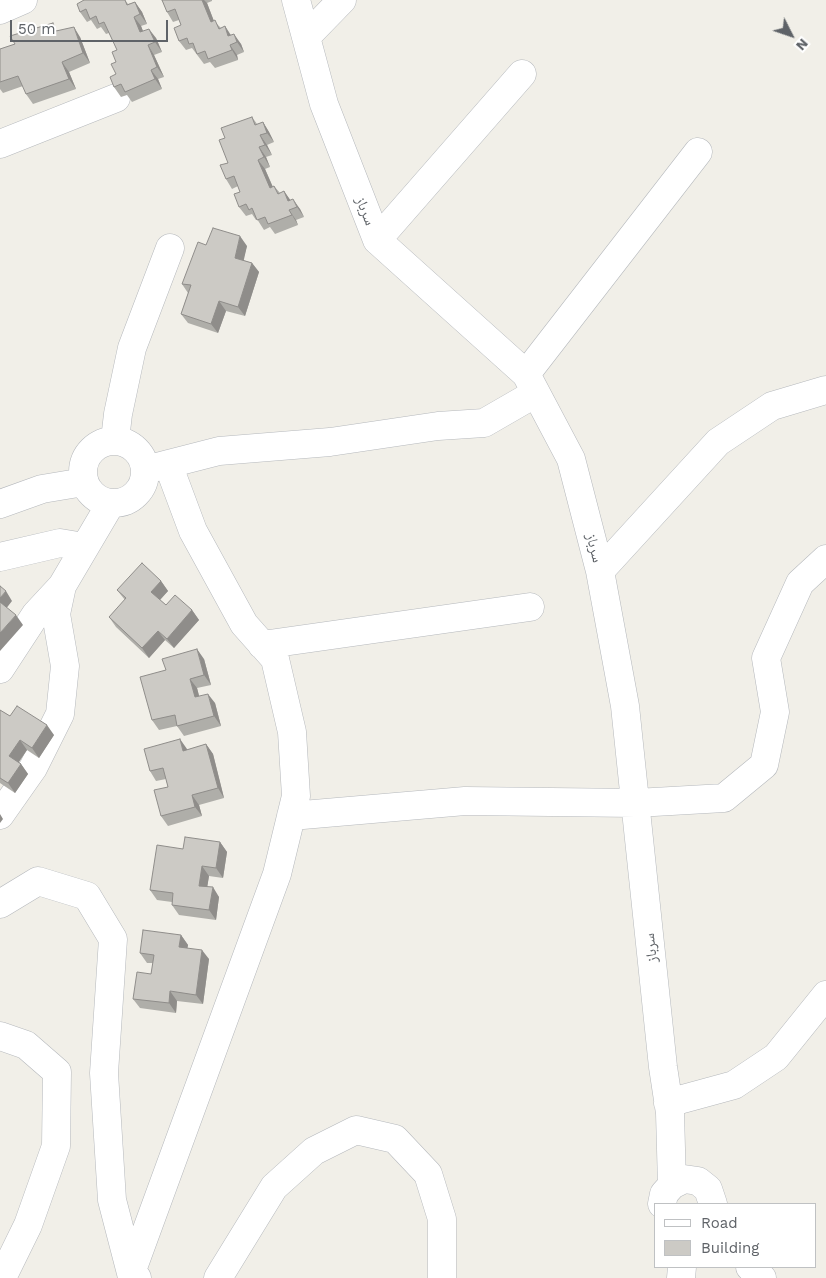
<!DOCTYPE html>
<meta charset="utf-8">
<style>
body{margin:0}
#map{position:relative;width:826px;height:1278px;overflow:hidden;background:#f1efe8;font-family:"Work Sans",sans-serif}
canvas{display:block}
.legend{position:absolute;left:654px;top:1203px;width:162px;height:65px;box-sizing:border-box;background:#fff;border:1px solid #bfc1c3;margin:0;padding:6px 9px;list-style:none;font-size:15px;color:#5f6368}
.legend li{display:flex;align-items:center;gap:10px;height:25px}
.legend b{width:25px;border:1px solid #bfc1c3}
.north{position:absolute;left:766px;top:10px;width:50px;height:50px;-webkit-text-stroke:4px #fff;paint-order:stroke;rotate:131deg;font-size:14px;font-weight:700;line-height:20px;text-align:center;color:#5f6368}
.north::after{content:'';display:block;margin:auto;width:18px;height:22px;background:#5f6368;clip-path:polygon(50% 0,100% 100%,50% 72%,0 100%)}
.scale{position:absolute;left:10px;top:20px;width:158px;height:22px;box-sizing:border-box;border:2px solid #5f6368;border-top:0;padding-left:6px;font-size:15px;line-height:18px;white-space:nowrap;color:#5f6368;-webkit-text-stroke:4px #fff;paint-order:stroke}
</style>
<div id="map">
<canvas width="826" height="1278"></canvas>
<ul class="legend">
<li><b style="height:6px;background:#fff"></b>Road</li>
<li><b style="height:14px;background:#cccac5"></b>Building</li>
</ul>
<div class="north">N</div>
<div class="scale">50 m</div>
</div>
<script>
const g = document.querySelector('canvas').getContext('2d');
g.lineJoin = 'round';
const shape = rows => new Path2D(rows.map(r => 'M' + r).join(''));
function stroke(path, color, width, dash) { g.strokeStyle = color; g.lineWidth = width; g.lineCap = dash ? 'butt' : 'round'; g.setLineDash(dash || []); g.stroke(path); }
function fillPath(path, color) { g.fillStyle = color; g.fill(path, 'evenodd'); }
function label(font, color, halo, rows, align = 'center') {
  g.font = font + ' "Work Sans","Noto Naskh Arabic",sans-serif'; g.lineWidth = 4; g.setLineDash([]); g.textBaseline = 'middle'; g.strokeStyle = halo; g.fillStyle = color; for (const [text, x, y, turn = 0] of rows) {
    g.save(); g.translate(x, y); g.rotate((+turn || 0) * Math.PI / 180); g.textAlign = isNaN(turn) ? turn : align; if (halo) g.strokeText(text, 0, 0); g.fillText(text, 0, 0); g.restore();
  }
}
const minor = shape([
 [296,0,324,104,377,240,526,374,571,459,600,571,625,706,663,1067,670,1113,672,1185],
 [0,10,23,0],
 [307,36,342,0],
 [0,144,116,98],
 [377,240,522,74],
 [526,374,698,152],
 [115,440,118,414,132,348,170,248],
 '83 472a31 31 0 1 1 62 0a31 31 0 1 1-62 0Z',
 [145,470,219,451,330,442,438,426,484,423,536,393],
 [0,504,42,489,84,482],
 [0,557,60,543,84,547],
 [600,571,718,442,772,406,826,390],
 [262,645,530,607],
 [0,669,36,614,62,586],
 [0,815,33,768,60,714,65,666,56,614,62,586,111,503],
 [291,816,465,801,636,803,724,798,764,765,775,712,766,658,800,583,826,559],
 [0,904,38,881,87,896,113,939,104,1073,112,1200,131,1273],
 [0,1036,26,1045,57,1072,56,1146,28,1225,2,1278],
 [668,1103,734,1085,776,1057,826,995],
 [662,1204,664,1194,672,1185,684,1179,698,1181,708,1189,713,1204],
 [750,1267,762,1278],
 [137,1278,131,1273,277,874,296,796,292,732,275,659,244,624,193,531,168,464],
 [218,1278,274,1187,314,1151,356,1130,395,1139,428,1174,442,1219,442,1278],
 [681,1278,682,1267]
]);
stroke(minor, '#b5b8bc', 29);
stroke(minor, '#fff', 28);
fillPath(shape([
 [84,0,125,0,128,4,135,2,142,12,147,24,141,26,143,31,156,38,162,52,154,55,164,77,158,79,162,89,132,102,127,95,121,97,114,87,116,74,117,50,109,33,106,34,101,27,97,29,91,20,87,22,80,12],
 [162,0,212,0,212,1,207,3,214,21,221,28,225,26,231,35,241,44,244,52,237,55,238,60,215,68,210,62,204,64,192,48,186,50,179,41,181,25,179,20,173,22,167,12],
 [58,30,80,37,90,63,69,72,76,89,33,104,26,94,23,86,3,93,0,89,0,49],
 [252,117,257,124,263,122,269,132,274,142,267,145,272,155,266,157,270,167,265,169,273,187,274,186,280,193,284,191,290,200,300,209,304,217,296,220,298,225,275,234,270,227,264,230,257,219,256,220,252,214,246,216,239,207,240,192,238,186,232,189,226,179,228,163],
 [206,245,247,246,243,260,252,263,259,272,245,316,226,311,218,333,188,323,181,314,188,293,182,284],
 [161,581,168,591,160,600,166,605,192,610,199,620,174,648,165,640,149,658,116,627,109,617,125,600,117,590],
 [204,659,211,685,197,688,199,696,215,703,221,726,184,736,177,726,159,730,152,720],
 [0,710,10,716,54,735,39,758,27,750,19,762,21,764,28,774,15,793,0,783],
 [206,744,213,754,224,798,199,805,202,816,168,826,161,816,168,787,166,779,156,781,150,771,187,749,187,750],
 [220,842,227,852,223,878,209,876,207,887,219,897,216,920,179,915,172,905,172,902,157,900,150,890,183,849],
 [181,935,188,945,187,948,209,959,203,1004,177,1001,176,1013,140,1008,133,999,151,974,153,963,147,963,140,953]
]), '#afaea9');
fillPath(shape([
 [202,0,204,0,207,3,218,32,211,22],
 [135,2,142,12,147,24,140,14],
 [134,17,141,26,147,42,140,32],
 [225,26,231,36,228,36],
 [74,27,80,37,90,63,83,53],
 [149,29,156,38,162,52,155,42],
 [234,34,241,44,244,52,237,42],
 [148,45,154,55,164,77,157,67],
 [230,45,237,55,238,60,232,50],
 [62,62,69,72,76,89,69,79],
 [151,70,158,79,162,89,155,79],
 [263,122,269,132,274,142,267,133],
 [260,135,267,145,272,155,265,145],
 [259,147,266,157,270,167,264,157],
 [258,160,265,169,277,197,270,188],
 [284,191,291,201,288,201],
 [293,199,300,209,304,217,297,207],
 [289,210,296,220,298,225],
 [240,236,247,246,242,268,235,258],
 [252,263,259,272,245,316,238,307],
 [219,301,226,311,218,333,211,324],
 [161,581,168,591,158,602,151,592],
 [6,591,12,601,5,610,0,603,0,598],
 [192,610,199,620,174,648,167,639],
 [16,615,23,625,0,651,0,633],
 [158,631,165,640,149,658,142,648],
 [197,649,204,659,211,685,204,675],
 [190,679,197,688,202,707,195,697],
 [208,694,215,703,221,726,214,716],
 [47,725,54,735,39,758,32,748],
 [180,739,187,749,190,760,183,751],
 [20,740,27,750,16,766,9,756],
 [206,744,213,754,224,798,218,788],
 [21,764,28,774,15,793,8,783],
 [192,795,199,805,202,816,195,807],
 [0,814,3,819,0,823],
 [220,842,227,852,223,878,216,868],
 [202,866,209,876,206,895,199,886],
 [213,887,219,897,216,920,209,910],
 [181,935,188,945,186,957,179,947],
 [202,950,209,959,203,1004,196,995],
 [170,991,177,1001,176,1013,169,1003]
]), '#8f8d8a');
const building = shape([
 [84,0,125,0,127,5,135,2,140,14,134,17,140,32,149,29,155,42,148,45,157,67,151,70,155,79,125,92,121,84,114,87,110,77,116,74,111,64,116,62,112,52,117,50,104,22,99,24,96,16,90,19,86,9,80,12,77,4,84,0],
 [162,0,202,0,211,22,215,20,219,29,225,26,228,36,234,34,237,42,230,45,232,50,208,59,205,51,197,54,193,43,189,44,187,38,179,41,174,28,181,25,175,9,167,12,162,0],
 [53,23,56,31,74,27,83,53,62,62,69,79,26,94,18,76,0,82,0,49,15,44,10,36,53,23],
 [252,117,255,125,263,122,267,133,260,135,265,145,259,147,264,157,258,160,270,188,274,186,278,194,284,191,288,201,293,199,297,207,289,210,292,215,268,224,265,217,257,220,252,208,249,210,246,204,239,207,234,194,240,192,234,176,226,179,220,165,228,163,219,140,225,138,221,128,252,117],
 [213,228,240,236,235,258,252,263,238,307,219,301,211,324,181,314,191,285,182,284,198,242,206,245,213,228],
 [142,563,161,581,151,592,166,605,175,595,192,610,167,639,158,631,142,648,109,617,126,598,117,590,142,563],
 [0,586,6,591,0,598,0,586],
 [0,602,16,615,0,633,0,602],
 [197,649,204,675,190,679,195,697,208,694,214,716,177,726,175,715,152,720,140,677,166,670,162,659,197,649],
 [17,706,47,725,32,748,20,740,9,756,21,764,8,783,0,778,0,710,10,716,17,706],
 [180,739,183,751,206,744,218,788,192,795,195,807,161,816,154,790,168,787,163,768,150,771,144,749,180,739],
 [185,837,220,842,216,868,202,866,199,886,213,887,209,910,172,905,173,893,150,890,157,845,183,849,185,837],
 [143,930,181,935,179,947,202,950,196,995,170,991,169,1003,133,999,137,972,151,974,154,955,140,953,143,930]
]);
fillPath(building, '#cccac5');
stroke(building, '#8f8d8a', 1);
label('15px', '#5f6368', '#fff', [
 ["سرباز",365,211,68],
 ["سرباز",594,548,76],
 ["سرباز",651,948,-96]
]);
</script>
